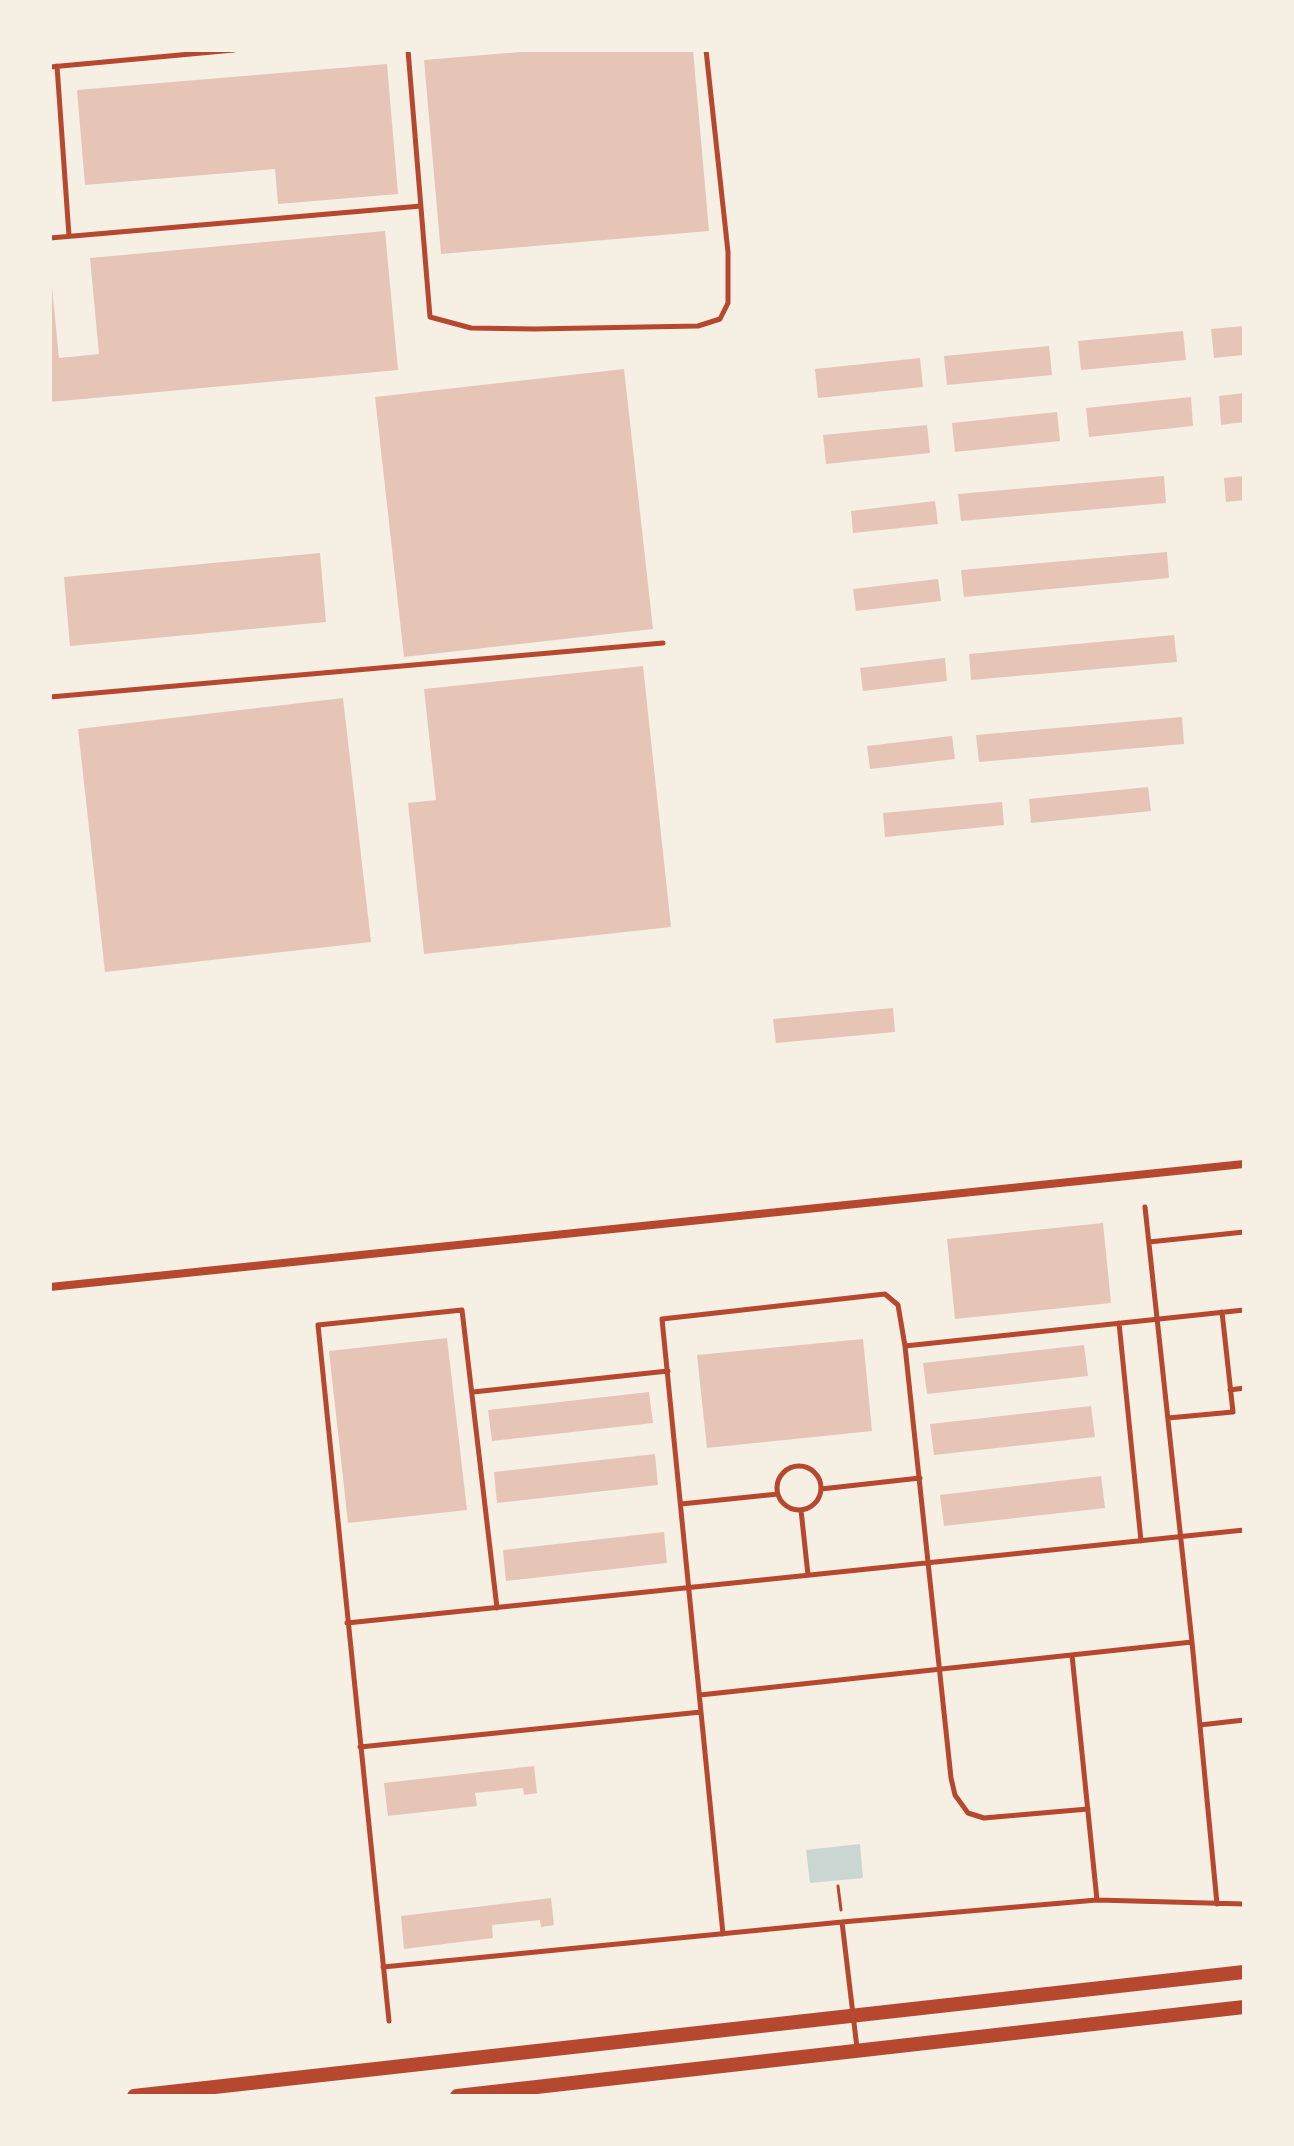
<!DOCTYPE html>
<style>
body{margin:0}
#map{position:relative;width:1294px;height:2146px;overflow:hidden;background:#f6efe4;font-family:Quicksand,sans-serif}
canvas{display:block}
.frame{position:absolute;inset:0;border:52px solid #f6efe4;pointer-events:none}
</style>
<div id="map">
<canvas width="1294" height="2146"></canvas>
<div class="frame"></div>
</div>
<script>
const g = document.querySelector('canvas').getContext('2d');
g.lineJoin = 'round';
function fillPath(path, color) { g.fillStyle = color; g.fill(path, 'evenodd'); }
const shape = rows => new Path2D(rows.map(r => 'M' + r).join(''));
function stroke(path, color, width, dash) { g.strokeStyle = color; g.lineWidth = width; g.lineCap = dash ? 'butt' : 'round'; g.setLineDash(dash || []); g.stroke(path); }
fillPath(shape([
 [860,1844,863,1878,810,1883,806,1850]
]), '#c9d6d2');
fillPath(shape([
 [543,50,693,50,709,231,441,254,424,60],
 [387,64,398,194,278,204,275,169,85,185,77,90],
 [385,231,398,370,50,402,50,287,52,287,59,358,99,354,90,258],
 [1244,326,1244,355,1214,358,1211,329],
 [1183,331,1186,360,1081,370,1078,341],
 [1049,346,1052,375,947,385,944,356],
 [920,358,923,387,818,398,815,369],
 [624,369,653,629,404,657,375,397],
 [1244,393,1244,422,1221,425,1219,396],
 [1191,397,1193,426,1089,437,1086,408],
 [1057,412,1060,441,955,452,952,423],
 [927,425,930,453,826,464,823,435],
 [1164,476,1166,503,961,521,958,494],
 [1244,476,1244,500,1226,502,1224,478],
 [935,501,938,524,853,533,851,511],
 [1167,552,1169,578,964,597,961,570],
 [320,553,326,622,70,646,64,577],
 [938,579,941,601,856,611,853,589],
 [1174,635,1177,662,971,680,969,654],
 [945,658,947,681,863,691,860,668],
 [643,666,671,927,424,954,408,803,436,800,424,689],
 [343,698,371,942,105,972,78,729],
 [1182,717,1184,744,979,762,976,735],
 [952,736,955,759,870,769,867,746],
 [1148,787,1151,811,1031,823,1029,799],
 [1002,802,1004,825,885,837,883,813],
 [893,1008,895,1032,776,1043,773,1019],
 [1103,1223,1111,1303,955,1319,947,1239],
 [447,1338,467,1510,348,1523,329,1351],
 [863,1339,872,1431,707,1448,697,1355],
 [1084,1345,1088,1376,927,1394,923,1363],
 [649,1392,653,1423,492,1441,488,1410],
 [1091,1406,1095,1437,934,1455,930,1424],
 [655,1454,658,1485,497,1503,494,1472],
 [1101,1476,1105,1508,944,1526,940,1495],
 [664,1532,667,1563,506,1581,503,1550],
 [534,1766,537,1793,524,1795,523,1788,475,1793,477,1806,388,1816,384,1783],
 [551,1898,554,1925,541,1927,540,1920,492,1925,493,1938,404,1949,401,1916]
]), '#e6c5b7');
stroke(shape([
 [838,1886,841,1910]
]), '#b5482f', 3);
stroke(shape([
 [408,50,430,317,471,328,534,329,698,326,720,319,728,303,728,252,706,50],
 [57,66,69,236],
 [50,67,234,50],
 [50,238,421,206],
 [50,697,663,643],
 [1145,1207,1192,1642,1217,1904],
 [1149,1242,1244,1232],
 [1119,1323,1141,1541],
 [905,1346,1244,1310],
 [1230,1390,1244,1388],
 [473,1392,668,1371],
 [1168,1418,1233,1412,1222,1312],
 '777 1488a22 22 0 1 1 44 0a22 22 0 1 1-44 0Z',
 [821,1489,920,1478],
 [681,1504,778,1494],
 [801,1510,808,1575],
 [347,1623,1244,1530],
 [1072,1655,1097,1900],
 [700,1695,1192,1642],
 [1200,1725,1244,1720],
 [360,1747,701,1712],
 [842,1922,857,2048],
 [723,1934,662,1319,885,1294,898,1305,905,1346,951,1778,955,1795,968,1813,984,1818,1088,1809],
 [383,1967,842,1922,1097,1900,1244,1904],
 [389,2021,318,1325,462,1310,497,1608]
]), '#b5482f', 5);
stroke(shape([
 [50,1287,1244,1164]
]), '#b5482f', 8);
stroke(shape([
 [134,2096,1244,1972],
 [457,2096,1244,2007]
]), '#b5482f', 14);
</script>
